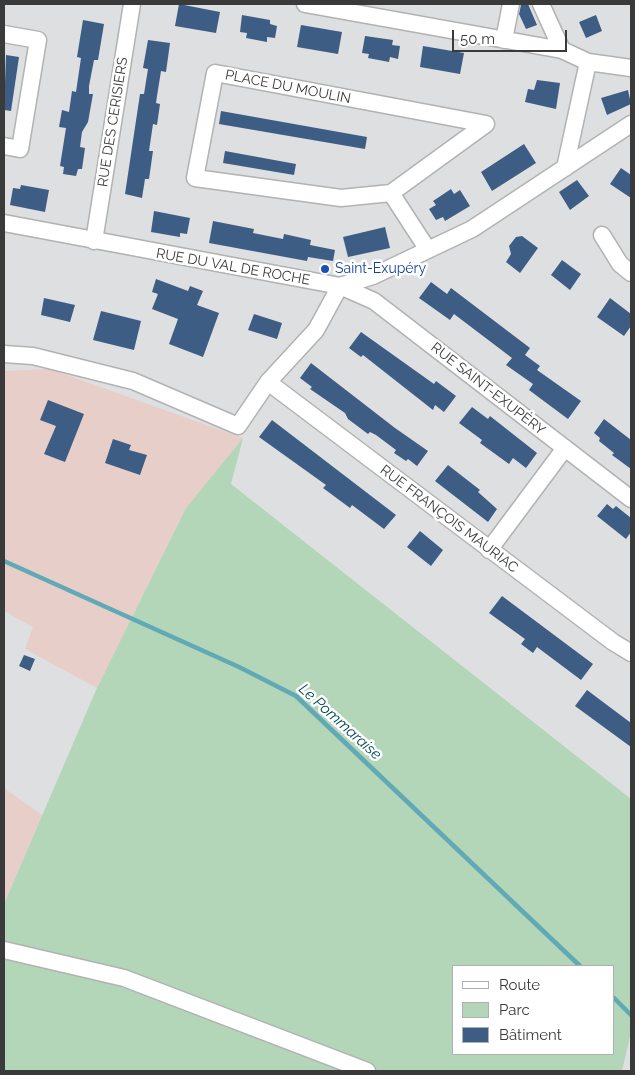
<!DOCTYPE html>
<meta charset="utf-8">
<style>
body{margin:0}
#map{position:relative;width:635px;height:1075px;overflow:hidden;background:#dedfe0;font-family:Raleway,sans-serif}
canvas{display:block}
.frame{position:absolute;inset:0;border:5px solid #3a3a3b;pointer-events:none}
.legend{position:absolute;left:452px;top:965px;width:162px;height:90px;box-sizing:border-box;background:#fff;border:1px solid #b0b0b1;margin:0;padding:6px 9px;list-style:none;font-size:15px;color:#3a3a3b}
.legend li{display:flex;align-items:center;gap:10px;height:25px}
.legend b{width:25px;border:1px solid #b0b0b1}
.scale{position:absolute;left:452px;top:30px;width:115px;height:22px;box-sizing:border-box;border:2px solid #3a3a3b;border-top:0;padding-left:6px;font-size:15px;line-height:18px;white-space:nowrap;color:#3a3a3b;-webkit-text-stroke:4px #fff;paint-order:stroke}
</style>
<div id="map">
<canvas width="635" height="1075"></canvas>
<div class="frame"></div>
<ul class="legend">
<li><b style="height:6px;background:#fff"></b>Route</li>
<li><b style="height:14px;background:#b3d5b8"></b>Parc</li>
<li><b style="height:14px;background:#3e5d85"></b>Bâtiment</li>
</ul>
<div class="scale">50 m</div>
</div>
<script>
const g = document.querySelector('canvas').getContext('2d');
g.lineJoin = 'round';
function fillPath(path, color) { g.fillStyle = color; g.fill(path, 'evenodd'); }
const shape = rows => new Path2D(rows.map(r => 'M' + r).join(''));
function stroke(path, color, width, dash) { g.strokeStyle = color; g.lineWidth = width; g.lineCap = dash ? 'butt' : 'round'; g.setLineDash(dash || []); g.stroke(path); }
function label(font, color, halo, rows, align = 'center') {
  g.font = font + ' Raleway,sans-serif'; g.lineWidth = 5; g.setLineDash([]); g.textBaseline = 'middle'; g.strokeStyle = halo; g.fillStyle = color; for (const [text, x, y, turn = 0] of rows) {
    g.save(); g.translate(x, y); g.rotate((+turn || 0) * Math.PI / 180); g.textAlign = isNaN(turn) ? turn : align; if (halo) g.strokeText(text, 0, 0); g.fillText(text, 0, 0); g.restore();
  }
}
fillPath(shape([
 [50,369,243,438,186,508,97,688,25,649,33,627,4,611,4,371],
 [4,788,42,815,4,904]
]), '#e8cec9');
fillPath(shape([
 [243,438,231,484,631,799,631,1032,622,1071,4,1071,4,904,97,688,186,508],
 [454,966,614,966,614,1054,454,1054]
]), '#b3d5b8');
stroke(shape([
 [4,561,239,667,296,696,580,966],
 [614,998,631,1015]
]), '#60a9b5', 4.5);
fillPath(shape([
 [179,4,220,12,216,33,175,26],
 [528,4,537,25,526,29,519,14,521,5],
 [242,15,270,20,270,24,277,26,275,38,267,37,267,42,246,38,247,33,240,32],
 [596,15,602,31,586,38,579,22],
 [83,20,104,24,98,60,94,60,89,86,89,94,93,94,88,122,82,132,80,147,85,148,82,169,78,169,76,176,63,174,64,167,60,166,66,128,59,127,62,110,69,112,72,91,76,92,81,58,77,57],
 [301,25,342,32,338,54,297,47],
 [365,36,393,40,392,45,400,46,398,59,390,57,389,62,368,58,369,54,362,53],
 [148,40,170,43,166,72,161,71,157,96,156,103,160,104,157,125,153,124,149,151,153,151,149,179,145,179,142,198,125,194,140,94,144,94,148,69,143,68],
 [423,46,464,53,460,74,420,67],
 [6,55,19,57,11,111,4,110],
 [537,80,560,83,556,109,525,102,528,89,534,90],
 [628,90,631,104,607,115,601,98],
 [221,111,367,137,365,149,219,124],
 [524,144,536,163,492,191,481,172],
 [225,151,296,164,294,175,223,163],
 [621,168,631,175,631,198,610,184],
 [577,180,589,196,570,210,559,192],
 [21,185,49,190,45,212,10,205,13,188,20,189],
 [451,189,454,194,460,190,470,206,445,221,443,217,436,220,429,209,436,205,433,201],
 [154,211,190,218,187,234,180,233,180,237,151,232],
 [213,221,254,229,253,233,283,239,284,234,311,240,310,245,335,250,333,261,308,257,307,261,209,243],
 [385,227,390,248,348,257,343,237],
 [522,236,538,248,520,273,506,262,511,254,509,246,516,237],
 [562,260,581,274,570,290,551,275],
 [156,279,188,291,190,286,203,291,197,305,219,313,203,357,169,344,178,319,152,309,158,294,152,292],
 [431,282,447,294,451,288,530,348,525,355,540,366,537,370,581,401,568,419,529,390,533,384,506,365,512,358,454,314,450,320,419,298],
 [44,298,75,305,70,322,41,315],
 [610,298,631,314,631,326,624,336,597,317],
 [101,311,141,321,134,350,93,340],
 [254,314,282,323,277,339,248,330],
 [361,332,434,384,436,381,456,396,444,412,435,405,433,410,363,355,361,357,349,348],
 [311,363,395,428,428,451,417,466,408,459,406,461,394,453,396,450,376,435,370,432,368,434,348,419,345,413,310,389,312,387,300,378],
 [48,400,84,414,65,462,44,454,56,426,40,420],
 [472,407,488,419,490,416,537,453,526,468,513,458,509,464,480,443,482,440,459,423],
 [604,419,631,440,631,469,612,455,614,453,599,441,600,438,594,433],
 [272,420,396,515,384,529,352,505,350,508,323,488,326,485,259,437],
 [113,439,131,445,129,450,147,455,140,475,105,463],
 [448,465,480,490,478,492,497,509,488,522,435,481],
 [607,504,613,509,616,506,631,518,631,532,626,539,597,516],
 [420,531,443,550,431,566,407,547],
 [502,596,593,664,581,680,537,647,533,653,521,644,525,639,489,613],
 [24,655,35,659,30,671,19,666],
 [587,690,631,723,631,747,575,706]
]), '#3e5d85');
const street = shape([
 [305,4,562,50,588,62,631,68],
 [541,4,562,50],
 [4,34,38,40,20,149,4,146],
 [504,40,511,4],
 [565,168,588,62],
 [391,193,486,124,215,73,195,178,341,198,391,193,428,250],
 [4,223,340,286,373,276,472,229,631,124],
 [602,235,620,264,631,273],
 [94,241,132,4],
 [340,286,374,301,631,499],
 [4,354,33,356,133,381,238,426,268,382,316,330,340,286],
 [268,382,613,642,631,653],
 [489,550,565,448],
 [4,950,124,978,367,1071]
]);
stroke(street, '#b1b2b2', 19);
stroke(street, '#fff', 16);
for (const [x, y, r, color] of [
 [325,269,5,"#1a4fb4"]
]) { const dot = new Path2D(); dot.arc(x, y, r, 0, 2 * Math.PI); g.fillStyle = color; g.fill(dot); stroke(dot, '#fff', 2); }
label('14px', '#3a3a3b', '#fff', [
 ["PLACE DU MOULIN",288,87,11],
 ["RUE DES CERISIERS",113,122,-81],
 ["RUE DU VAL DE ROCHE",233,267,10],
 ["RUE SAINT-EXUPÉRY",488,389,38],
 ["RUE FRANÇOIS MAURIAC",449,519,37]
]);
label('14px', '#164399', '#fff', [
 ["Saint-Exupéry",335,269]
], 'left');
label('italic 15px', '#044a53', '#fff', [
 ["Le Pommaraise",340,722,42]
]);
</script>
